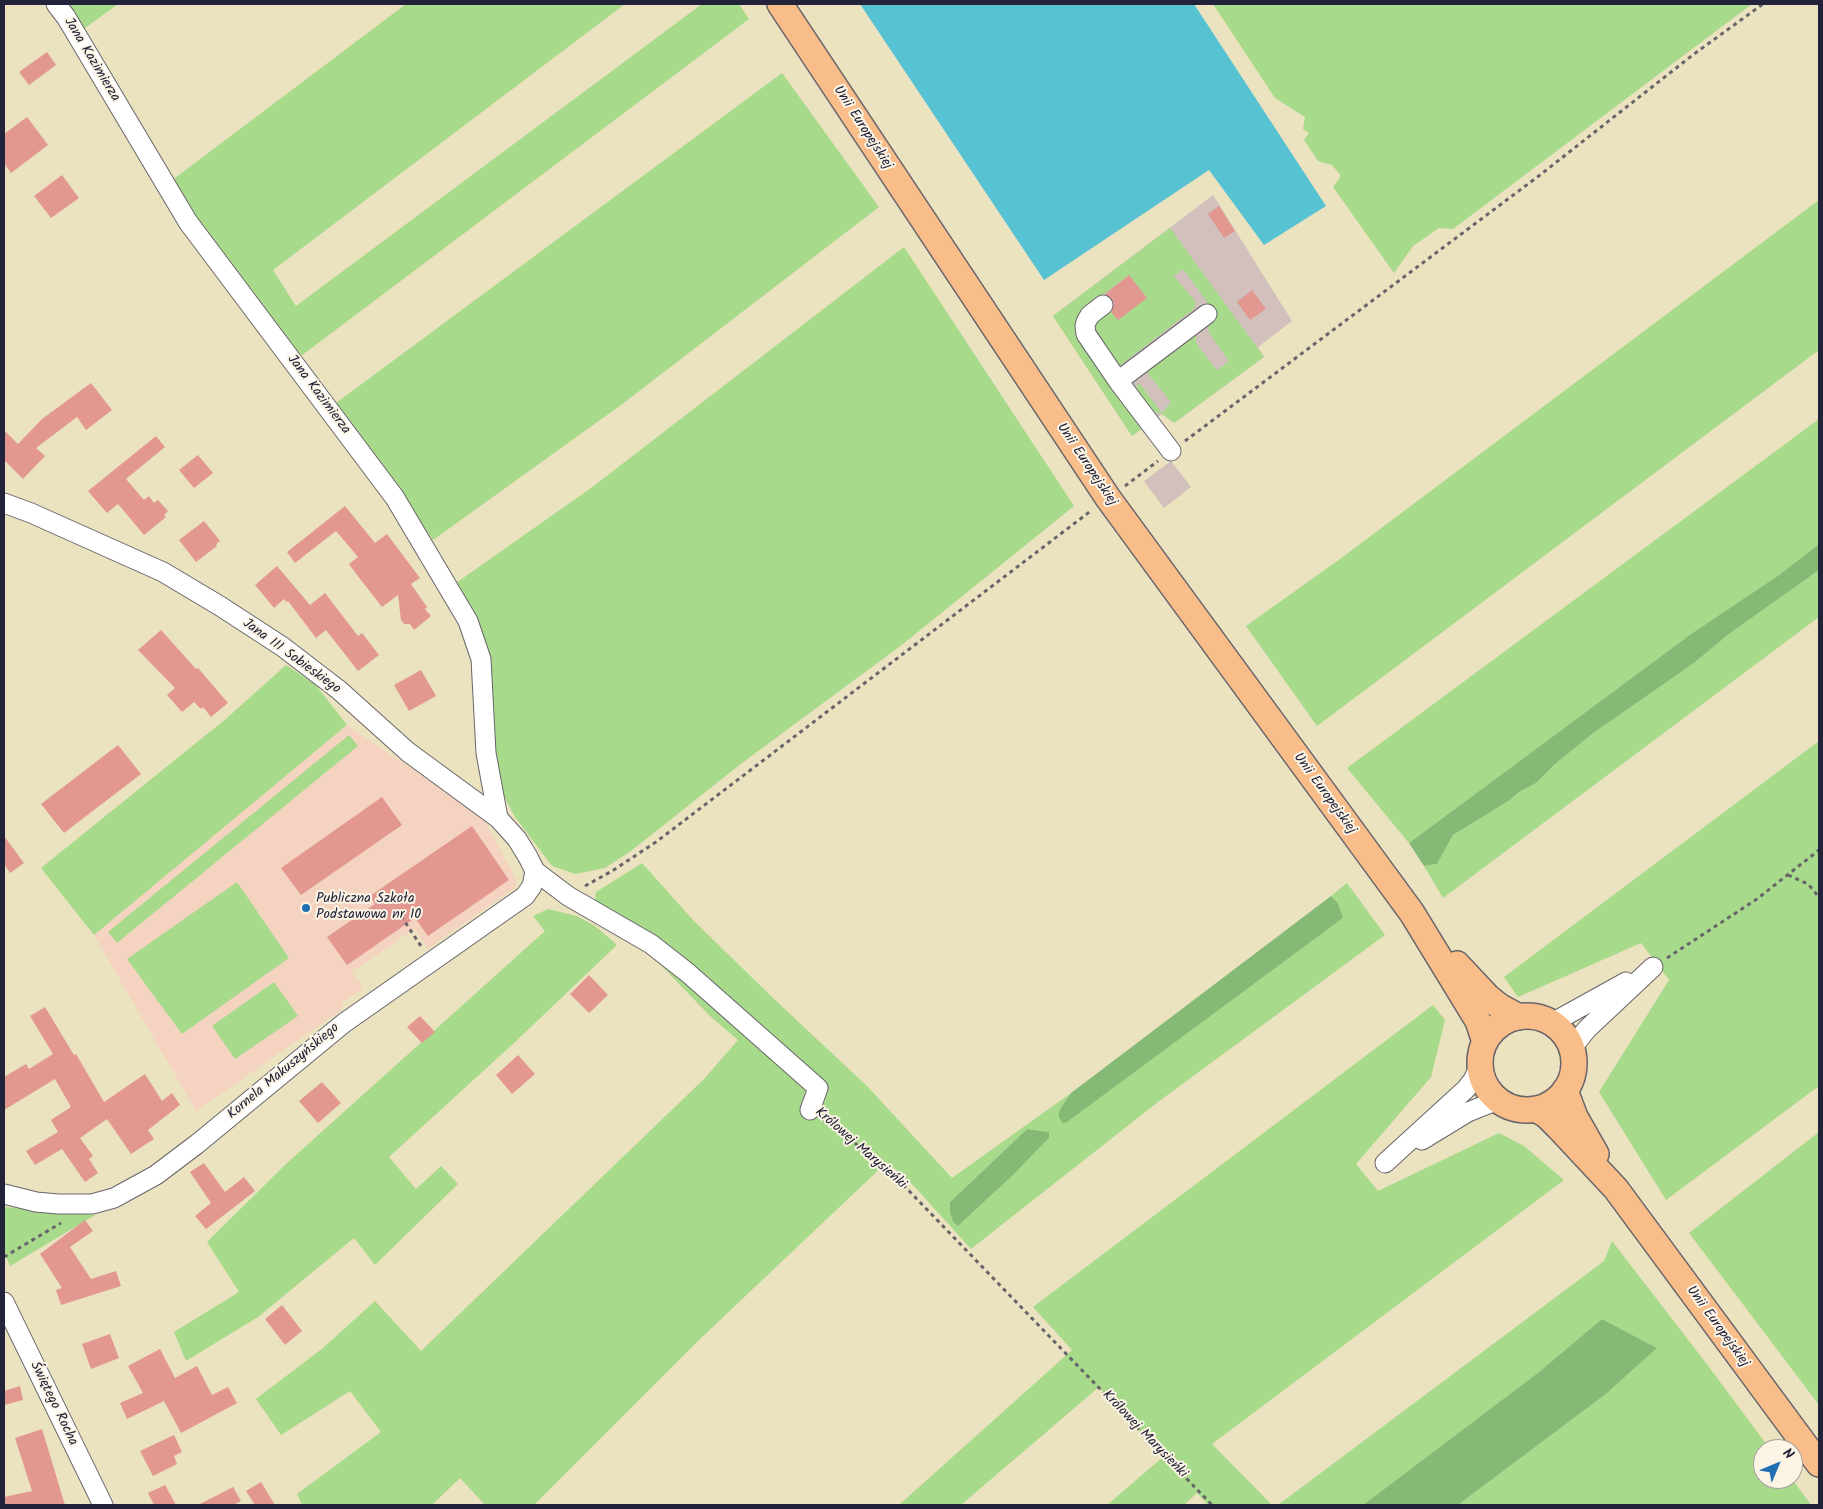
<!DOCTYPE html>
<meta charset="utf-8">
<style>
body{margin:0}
#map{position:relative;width:1823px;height:1509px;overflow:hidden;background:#ebe2c0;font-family:Kalam,sans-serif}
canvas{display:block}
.frame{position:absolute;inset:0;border:5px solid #22223b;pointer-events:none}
.north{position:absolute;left:1753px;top:1439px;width:50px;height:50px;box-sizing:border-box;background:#fcf5e5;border:1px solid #a5a1a1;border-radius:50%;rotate:45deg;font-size:14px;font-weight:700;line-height:20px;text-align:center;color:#22223b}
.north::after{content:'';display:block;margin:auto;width:18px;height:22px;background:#1f6fb2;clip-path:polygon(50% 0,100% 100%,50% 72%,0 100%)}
</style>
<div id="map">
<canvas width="1823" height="1509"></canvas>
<div class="frame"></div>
<div class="north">N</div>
</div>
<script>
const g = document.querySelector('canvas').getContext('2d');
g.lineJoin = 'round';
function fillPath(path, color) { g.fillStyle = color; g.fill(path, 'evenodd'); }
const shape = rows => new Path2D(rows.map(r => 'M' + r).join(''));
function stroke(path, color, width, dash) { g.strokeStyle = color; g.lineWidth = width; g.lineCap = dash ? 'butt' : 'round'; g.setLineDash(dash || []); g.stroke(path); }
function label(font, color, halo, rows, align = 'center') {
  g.font = font + ' Kalam,sans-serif'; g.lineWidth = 4; g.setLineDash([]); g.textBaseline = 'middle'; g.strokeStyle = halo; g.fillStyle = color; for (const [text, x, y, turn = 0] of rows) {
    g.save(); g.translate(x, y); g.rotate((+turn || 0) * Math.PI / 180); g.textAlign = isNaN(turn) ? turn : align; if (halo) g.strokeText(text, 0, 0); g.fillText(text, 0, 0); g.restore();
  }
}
fillPath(shape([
 [347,725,462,803,484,819,517,881,516,887,428,948,414,929,352,972,364,989,343,1001,340,1011,196,1111,94,935]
]), '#f5d3c1');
fillPath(shape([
 [1213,195,1292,321,1258,347,1264,357,1174,423,1162,414,1132,436,1053,316],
 [1171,461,1191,487,1164,508,1144,481]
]), '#d1c0bc');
fillPath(shape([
 [63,4,118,4,81,31],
 [406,4,625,4,273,270,296,306,702,4,739,4,749,19,301,356,216,248,171,181],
 [1213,4,1752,4,1453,229,1439,228,1413,246,1394,273,1333,187,1341,176,1332,165,1318,161,1304,140,1309,133,1303,129,1305,117,1275,98],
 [782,73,879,207,621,405,433,540,336,403],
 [1819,200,1819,350,1317,726,1246,626,1340,559],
 [1170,228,1264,357,1174,423,1162,414,1152,411,1139,394,1137,389,1137,385,1139,383,1162,413,1171,402,1145,370,1192,332,1197,338,1195,340,1198,346,1217,370,1229,361,1209,333,1208,324,1215,313,1183,269,1174,276,1195,301,1195,308,1118,367,1090,330,1108,307,1118,320,1146,298,1129,275,1100,297,1082,318,1147,425,1132,436,1053,316],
 [904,247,1074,506,903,644,742,763,631,851,605,868,575,874,552,866,515,817,498,785,494,759,492,686,478,620,456,583,591,488],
 [1819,419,1819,544,1779,575,1691,634,1409,843,1347,768],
 [1819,570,1819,617,1443,898,1424,866,1437,864,1453,835,1510,800,1519,792,1536,783,1554,765,1592,734,1694,663,1729,634],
 [286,665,315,684,347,725,94,935,41,868,227,718],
 [349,735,358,746,117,943,108,932],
 [1819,741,1819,1086,1666,1200,1599,1092,1669,980,1641,943,1518,997,1504,977],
 [642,863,693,920,773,998,867,1086,952,1178,1071,1093,1062,1106,1067,1121,1343,918,1338,903,1331,896,1347,883,1385,935,1158,1102,971,1249,913,1185,887,1162,699,1340,534,1505,485,1505,460,1478,432,1505,302,1505,297,1494,381,1432,350,1391,281,1435,256,1399,323,1348,375,1301,421,1351,704,1079,738,1040,710,1016,655,959,609,917,595,899,596,892],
 [1027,1129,1049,1132,1049,1138,1012,1176,958,1226,953,1221,950,1212,950,1202],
 [237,882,289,958,182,1034,127,959],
 [548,909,577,916,595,926,617,945,514,1043,389,1157,416,1189,441,1166,458,1184,375,1265,354,1238,258,1317,186,1361,174,1332,239,1292,207,1242,286,1164,545,931,533,916],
 [274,982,298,1016,235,1059,212,1026],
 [1433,1005,1445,1020,1431,1077,1356,1164,1378,1191,1499,1133,1524,1146,1564,1180,1212,1444,1272,1505,1208,1505,1197,1493,1184,1505,1107,1505,1163,1457,1099,1387,961,1505,899,1505,1072,1350,1033,1307],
 [1819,1132,1819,1405,1689,1233],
 [4,1207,95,1215,10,1266,4,1253],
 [1612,1241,1706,1363,1770,1449,1763,1449,1763,1479,1792,1479,1811,1505,1458,1505,1606,1394,1657,1348,1602,1319,1539,1372,1363,1505,1278,1505,1604,1261]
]), '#a7da8a');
fillPath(shape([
 [1819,544,1819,570,1729,634,1694,663,1592,734,1554,765,1536,783,1519,792,1510,800,1453,835,1437,864,1424,866,1409,843,1691,634,1779,575],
 [1331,896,1338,903,1343,918,1067,1122,1063,1123,1060,1119,1058,1115,1062,1106,1071,1093],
 [1027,1129,1049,1132,1049,1138,1012,1176,958,1226,953,1222,950,1212,950,1202],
 [1602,1319,1657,1348,1606,1394,1458,1505,1363,1505,1539,1372]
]), '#85ba76');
fillPath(shape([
 [860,4,1194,4,1326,206,1264,245,1209,170,1044,280]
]), '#57c3d2');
fillPath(shape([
 [47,52,56,65,29,85,19,72],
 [27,117,48,145,11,173,4,163,4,134],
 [62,175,79,198,51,218,34,196],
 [1219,206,1235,231,1224,238,1208,214],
 [1129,275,1147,298,1118,320,1111,312,1114,304,1112,299,1105,294],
 [1252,290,1266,309,1250,320,1237,302],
 [91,383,112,410,86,430,77,417,36,448,45,456,23,479,4,460,4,430,18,444,42,419],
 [156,436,165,447,126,479,144,500,149,496,154,503,158,500,168,511,164,515,166,517,144,535,118,504,107,513,88,491],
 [198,455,213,473,194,488,179,470],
 [345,506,375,543,387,534,420,578,411,584,427,607,425,609,431,616,414,630,410,624,404,624,401,620,398,595,382,607,357,575,349,564,358,557,336,531,295,563,287,552],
 [204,521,220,541,216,544,217,546,196,562,179,540],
 [277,566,310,605,325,593,358,636,362,633,379,655,358,671,326,630,316,638,288,601,286,602,284,599,274,608,255,585],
 [161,630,196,669,198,668,228,703,211,717,203,707,201,709,194,702,182,712,167,695,175,688,138,650],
 [421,670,436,696,409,711,394,685],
 [118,745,141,774,64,833,41,804],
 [382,797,402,825,301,895,281,868],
 [472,826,509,880,428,936,415,918,347,965,327,937,375,904,370,896],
 [4,836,24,863,10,873,4,864],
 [589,975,608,995,589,1013,570,994],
 [45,1007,74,1055,76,1054,104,1102,145,1074,162,1101,172,1093,180,1105,148,1130,154,1139,131,1154,107,1119,80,1138,93,1156,89,1159,98,1173,85,1182,62,1149,35,1165,26,1151,58,1132,51,1120,71,1107,55,1079,4,1110,4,1077,26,1064,29,1069,53,1054,30,1016],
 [420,1016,435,1032,422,1043,407,1027],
 [518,1055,535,1074,512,1094,496,1075],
 [322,1082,341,1103,318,1123,299,1101],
 [204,1163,225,1192,244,1177,255,1191,206,1229,195,1216,211,1203,190,1172],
 [85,1220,93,1231,70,1247,91,1279,116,1271,121,1286,61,1305,56,1290,62,1288,40,1254],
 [282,1305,302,1331,285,1345,265,1319],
 [110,1334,119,1358,91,1369,82,1344],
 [160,1349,175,1378,197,1366,212,1395,228,1387,237,1403,181,1433,164,1401,127,1419,120,1403,143,1393,128,1366],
 [20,1386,23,1400,4,1405,4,1391],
 [42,1429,65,1505,4,1505,4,1497,32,1491,15,1438],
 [174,1435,182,1452,174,1456,177,1464,153,1476,140,1451],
 [261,1482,275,1505,255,1505,246,1491],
 [165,1485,176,1505,154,1505,148,1493],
 [233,1487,241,1501,233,1505,198,1505]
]), '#e29891');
const minor = shape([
 [56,4,66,17,188,222,395,498,468,621,481,659,486,753,498,818],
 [1103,305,1090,315,1086,322,1085,326,1086,334,1118,381,1171,451],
 [1118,381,1207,314],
 [4,503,31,513,163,572,220,606,283,647,339,690,408,752,498,818,517,839,528,857,535,871,532,886,525,896,344,1023,197,1144,156,1175,114,1198,92,1204,58,1204,36,1202,4,1194],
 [535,871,568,896,651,944,688,973,818,1088,810,1110],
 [1552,1023,1626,982],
 [1571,1049,1587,1029,1653,967],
 [1422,1140,1468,1112,1498,1100],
 [1385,1163,1466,1089,1473,1080,1480,1066],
 [4,1302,103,1505]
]);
const major = shape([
 [780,4,1108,498,1412,913,1478,1021,1485,1042],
 [1457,964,1488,997,1499,1006,1519,1017],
 '1480 1063a47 47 0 1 1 94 0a47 47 0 1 1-94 0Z',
 [1565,1090,1575,1117,1596,1154],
 [1535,1109,1546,1115,1559,1128,1616,1189,1819,1464]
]);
stroke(minor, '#68656a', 21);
stroke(major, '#68656a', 28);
stroke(shape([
 [1185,441,1540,175,1694,54,1763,4],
 [1125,486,1158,461],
 [1788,875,1808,884,1819,897],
 [585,886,612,871,656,842,1092,510],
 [401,916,421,946],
 [1667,958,1757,899,1819,850],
 [823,1119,885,1166,1212,1505],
 [4,1257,61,1223]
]), '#68656a', 3, [4, 4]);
stroke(minor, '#fff', 19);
stroke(major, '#f8bd89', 25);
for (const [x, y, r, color] of [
 [306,908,5,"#1f6fb2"]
]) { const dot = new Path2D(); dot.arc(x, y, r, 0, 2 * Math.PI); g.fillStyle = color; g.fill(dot); stroke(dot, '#fcf5e5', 2); }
label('14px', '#22223b', '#fcf5e5', [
 ["Jana Kazimierza",91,60,59],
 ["Unii Europejskiej",862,128,57],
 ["Jana Kazimierza",318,395,53],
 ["Unii Europejskiej",1086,465,56],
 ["Jana III Sobieskiego",291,657,36],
 ["Unii Europejskiej",1324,794,54],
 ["Kornela Makuszyńskiego",284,1072,-40],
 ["Królowej Marysieńki",860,1149,41],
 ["Unii Europejskiej",1717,1327,54],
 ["Świętego Rocha",53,1404,64],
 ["Królowej Marysieńki",1144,1435,46]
]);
label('14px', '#22223b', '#fcf5e5', [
 ["Publiczna Szkoła",316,900],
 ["Podstawowa nr 10",316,916]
], 'left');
</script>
